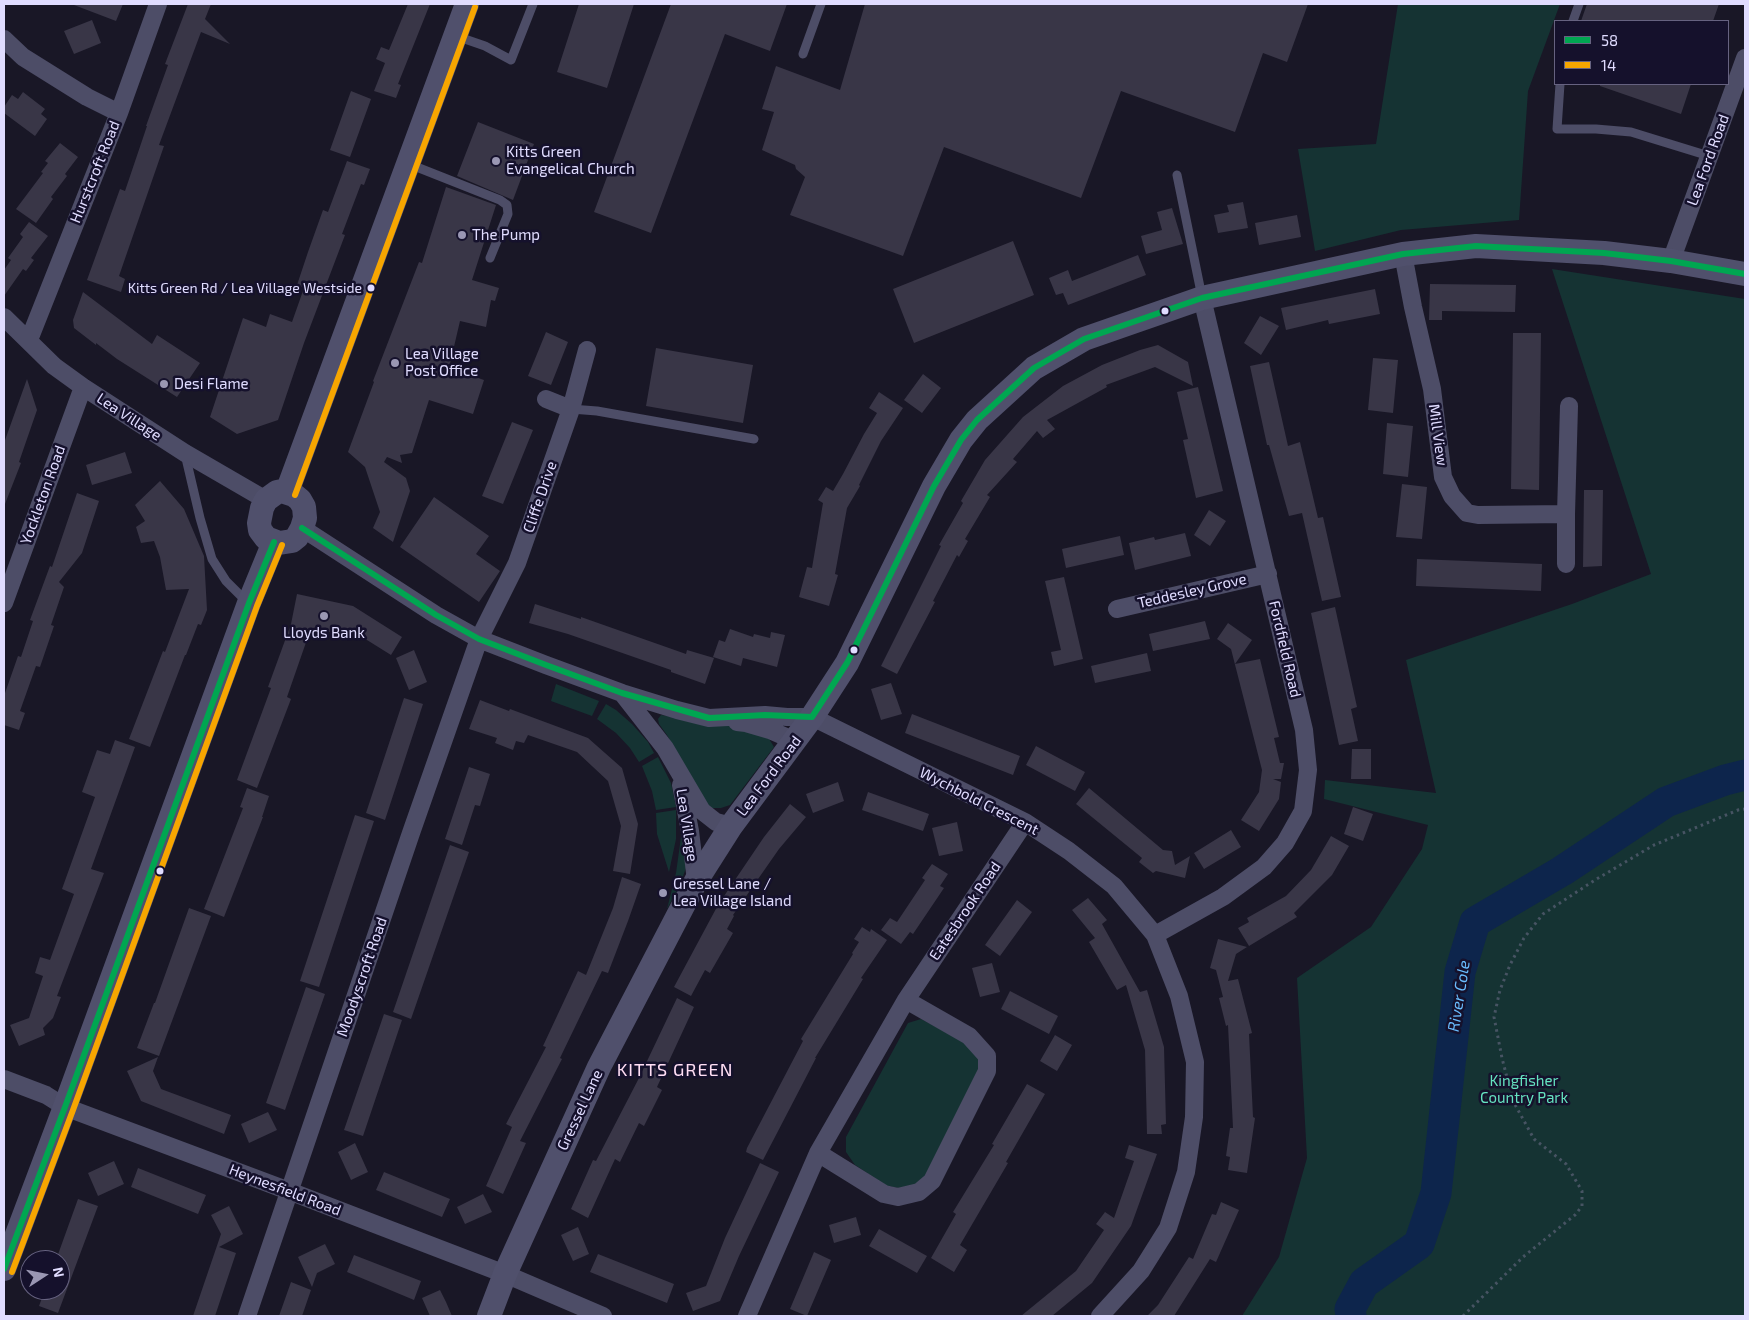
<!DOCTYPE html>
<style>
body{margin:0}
#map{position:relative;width:1749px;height:1320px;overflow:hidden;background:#191726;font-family:"Exo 2",sans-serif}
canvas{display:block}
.frame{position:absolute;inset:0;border:5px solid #e0dcff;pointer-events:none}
.legend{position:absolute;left:1554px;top:20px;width:175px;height:65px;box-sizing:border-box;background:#15112c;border:1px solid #666280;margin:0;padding:6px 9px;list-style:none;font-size:15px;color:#e0dcff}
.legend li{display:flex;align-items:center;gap:10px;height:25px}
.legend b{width:25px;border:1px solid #666280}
.north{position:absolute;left:20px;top:1250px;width:50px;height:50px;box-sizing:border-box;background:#15112c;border:1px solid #666280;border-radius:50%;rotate:79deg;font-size:14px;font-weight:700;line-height:20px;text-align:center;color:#e0dcff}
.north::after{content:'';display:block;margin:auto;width:18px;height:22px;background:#9a97b3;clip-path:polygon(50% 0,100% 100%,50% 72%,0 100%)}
</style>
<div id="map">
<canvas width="1749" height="1320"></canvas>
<div class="frame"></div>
<ul class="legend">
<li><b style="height:6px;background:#00a651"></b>58</li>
<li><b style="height:6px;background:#f7a600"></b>14</li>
</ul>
<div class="north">N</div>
</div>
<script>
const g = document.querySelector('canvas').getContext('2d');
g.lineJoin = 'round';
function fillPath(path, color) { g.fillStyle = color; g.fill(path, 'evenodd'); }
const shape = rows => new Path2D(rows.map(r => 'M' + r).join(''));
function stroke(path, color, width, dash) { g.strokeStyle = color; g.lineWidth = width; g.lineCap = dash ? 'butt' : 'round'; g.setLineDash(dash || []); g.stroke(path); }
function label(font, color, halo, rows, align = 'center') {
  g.font = font + ' "Exo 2",sans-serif'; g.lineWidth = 5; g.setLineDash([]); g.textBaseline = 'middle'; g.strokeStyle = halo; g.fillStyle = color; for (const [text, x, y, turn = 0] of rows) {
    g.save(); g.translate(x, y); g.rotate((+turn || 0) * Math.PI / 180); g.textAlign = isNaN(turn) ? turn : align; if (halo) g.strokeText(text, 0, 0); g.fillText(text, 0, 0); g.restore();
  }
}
fillPath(shape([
 [1398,4,1560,4,1528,91,1519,220,1401,230,1315,251,1298,149,1376,144],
 [1552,269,1745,299,1745,1316,1242,1316,1279,1257,1307,1158,1297,978,1371,927,1422,849,1428,825,1324,799,1325,780,1436,793,1406,660,1572,604,1651,574],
 [556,684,599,701,592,716,551,701],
 [606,704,616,710,632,724,648,742,654,753,639,762,630,748,616,733,597,719],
 [661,715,742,727,768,737,774,747,730,805,721,808,711,808,706,806,667,735,659,724,658,719],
 [658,757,671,783,676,807,656,810,652,791,642,766],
 [676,810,676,839,669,872,657,834,656,813],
 [686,836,686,868,679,887,667,909,676,873,681,837],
 [921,1019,970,1045,978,1055,978,1078,926,1176,914,1185,899,1188,887,1186,855,1165,846,1152,846,1137,908,1023]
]), '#153333');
stroke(shape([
 [1351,1316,1350,1309,1364,1283,1419,1244,1436,1193,1460,972,1475,922,1562,871,1666,802,1725,780,1745,775]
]), '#0d254c', 31);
fillPath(shape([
 [74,4,123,4,116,21,74,5],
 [188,4,211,4,205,19,230,44,201,32,159,145,164,146,119,276,125,279,121,292,87,280,120,189,125,191,147,126,146,126,168,65,165,64],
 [408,4,430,4,398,84,401,85,396,98,374,91,385,63,376,59,381,47,389,50],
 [579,4,634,4,607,88,557,72],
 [671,4,787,4,770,51,725,34,651,233,594,212],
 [865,4,1308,4,1287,62,1263,53,1235,132,1121,91,1081,198,944,147,903,256,790,215,805,177,796,169,795,165,762,150,774,112,762,109,776,66,840,90],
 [1587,4,1719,4,1713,21,1581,21],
 [92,20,101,43,74,54,64,31],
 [1600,84,1691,84,1681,114,1600,86],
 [351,91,371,99,350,157,330,150],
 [23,92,45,109,41,114,47,119,35,136,4,113,4,107,12,95,18,99],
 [478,122,534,144,513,200,457,176],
 [60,143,78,157,65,174,67,176,51,197,53,199,36,223,16,209,43,173,41,172,48,163,45,161],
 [347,161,370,169,364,185,361,184,342,234,345,235,304,343,278,420,237,434,210,417,243,318,266,327,270,314,292,322,304,288,297,285,308,252,323,210,328,212],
 [446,187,496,205,472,280,499,288,495,301,491,300,486,327,460,321,449,368,484,380,473,414,429,400,412,453,400,455,402,463,387,457,384,462,406,478,410,491,393,542,373,528,380,512,365,467,348,452,374,382,373,381,419,262,422,263],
 [1243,202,1248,228,1218,233,1214,215,1229,212,1227,205],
 [1172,208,1183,244,1146,254,1141,236,1162,230,1157,212],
 [1297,215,1301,237,1259,245,1255,223],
 [29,222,48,236,31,258,34,260,26,271,23,269,4,296,4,270,11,260,8,258,23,237,20,234],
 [1013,241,1034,295,914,343,893,289],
 [1138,255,1146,275,1068,305,1063,293,1056,295,1049,278,1068,270,1072,281],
 [1430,284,1516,285,1515,312,1442,311,1442,320,1429,320],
 [1375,289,1380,314,1329,324,1328,320,1286,330,1281,308],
 [83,292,152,344,157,335,200,363,177,397,117,359,96,343,96,345,74,328,73,320],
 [1260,316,1279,326,1261,355,1244,343],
 [546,332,568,342,551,385,528,376],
 [1513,333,1541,333,1539,490,1511,489],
 [1158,345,1188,362,1193,386,1155,367,1106,385,1107,387,1047,420,1055,429,1043,438,1037,431,1013,459,1017,462,987,495,990,497,965,539,968,541,959,557,957,555,933,601,935,602,897,674,881,666,941,546,939,545,963,503,961,501,985,460,1023,417,1063,386,1102,365,1140,350],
 [656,348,753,365,743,423,646,406],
 [1373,358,1398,360,1393,413,1368,410],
 [1269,362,1288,446,1300,442,1318,518,1323,517,1341,597,1322,601,1302,513,1289,516,1269,445,1267,445,1250,366],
 [923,374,941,388,922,413,904,400],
 [27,379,37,410,19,462,21,463,5,504,4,504,4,443],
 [1198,387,1223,491,1196,498,1183,440,1188,439,1177,392],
 [879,392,903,408,881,441,859,485,860,486,847,508,835,574,838,575,829,606,799,597,807,567,812,568,823,503,818,500,826,487,833,491,843,474,864,434,877,413,869,408],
 [512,422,533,430,503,504,482,496],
 [1387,423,1413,426,1408,477,1383,474],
 [125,452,132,473,92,485,86,465],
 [160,481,184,509,204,556,207,610,201,625,198,624,186,655,185,655,150,747,129,739,163,651,165,652,189,589,166,590,160,557,154,541,141,543,136,527,145,521,135,505],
 [1402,484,1427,487,1422,539,1396,537],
 [1584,490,1603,490,1602,566,1583,567],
 [77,493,99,501,82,553,59,582,64,587,51,625,54,626,40,667,36,666,20,711,25,713,19,730,4,725,4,696,18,656,21,657,33,621,30,620,50,566,52,567],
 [434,497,489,536,476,554,500,571,479,602,400,547],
 [1209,510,1226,521,1210,546,1194,535],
 [1185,533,1191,556,1135,570,1129,543,1154,537,1155,540],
 [1120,536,1124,555,1066,568,1062,549],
 [1417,559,1542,564,1541,591,1416,586],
 [1064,577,1083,659,1054,666,1051,652,1061,650,1045,581],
 [297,594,353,606,402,637,391,655,351,630,349,636,311,628,287,697,291,699,257,788,237,780,271,688,268,687,291,624],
 [535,604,581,619,581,617,686,654,687,650,714,658,705,684,671,672,671,670,568,634,529,623],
 [1335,607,1357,707,1351,709,1358,741,1339,745,1311,613],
 [1205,621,1210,639,1153,651,1149,634],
 [1228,623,1252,640,1235,664,1260,659,1279,737,1274,738,1280,763,1284,763,1281,779,1273,779,1281,782,1279,799,1259,831,1241,820,1259,792,1262,770,1231,649,1217,639],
 [730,629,753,637,754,634,770,638,771,632,785,635,777,667,743,658,741,666,713,657,719,640,725,642],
 [414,650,427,682,409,690,396,658],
 [1147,653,1151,671,1095,683,1091,666],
 [891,683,902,714,881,720,871,689],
 [404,698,423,704,385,820,366,813],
 [480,700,509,711,510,709,588,738,622,768,638,824,630,874,613,871,621,826,608,781,577,752,528,735,524,743,516,741,513,750,495,743,497,738,469,729],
 [912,714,1020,756,1013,775,905,733],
 [115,740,135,747,91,869,104,873,57,996,61,997,53,1018,43,1028,45,1035,19,1046,10,1025,29,1018,43,976,35,973,40,957,50,960,74,894,62,889,95,797,82,792,97,750,110,754],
 [1036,746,1085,772,1075,791,1026,765],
 [1352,749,1371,749,1371,779,1351,779],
 [469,767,490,774,480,806,475,805,462,845,445,839],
 [838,782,844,801,813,813,806,794],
 [247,788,269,796,262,817,263,817,224,917,204,909,243,808,240,807],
 [1089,788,1163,850,1172,851,1175,865,1190,856,1185,878,1156,871,1153,873,1139,862,1142,858,1076,804],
 [868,792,929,814,923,831,862,810],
 [790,804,806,817,779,849,733,915,734,916,727,929,733,933,710,973,705,970,691,996,674,987,718,905,764,837],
 [1353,807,1373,814,1363,841,1344,834],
 [355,815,374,821,319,987,300,981],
 [957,822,963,851,939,856,932,828],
 [1231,830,1241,847,1204,869,1194,853],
 [1331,836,1349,846,1332,875,1294,913,1297,917,1249,946,1238,928,1249,922,1247,918,1286,896,1311,870],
 [450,845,469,852,411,1019,393,1012],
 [932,864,948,874,940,886,944,888,913,934,910,932,901,944,881,930,890,918,897,922,925,880,922,878],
 [622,877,641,884,628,921,608,973,602,971,560,1058,562,1059,520,1141,526,1143,503,1194,486,1186,512,1127,506,1124,546,1047,543,1046,578,971,586,975,613,908],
 [1088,898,1107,920,1102,924,1140,992,1147,990,1164,1047,1166,1124,1161,1125,1162,1134,1147,1134,1145,1050,1126,985,1117,990,1089,942,1095,938,1072,910],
 [1017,900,1032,912,1000,956,985,945],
 [189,908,211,916,159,1056,137,1048,154,1003,155,1003],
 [862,927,870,932,871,929,887,940,861,978,863,979,815,1058,816,1058,763,1160,746,1152,747,1148,803,1041,801,1039,853,954,852,953,859,942,854,939],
 [1218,939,1247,947,1236,954,1228,981,1238,979,1252,1033,1249,1034,1253,1117,1255,1118,1247,1173,1228,1170,1230,1157,1226,1156,1230,1128,1233,1128,1228,1025,1226,1026,1219,998,1223,997,1216,970,1210,968],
 [992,963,1000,992,980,997,972,968],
 [306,987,325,994,285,1110,266,1103],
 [1010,991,1058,1016,1049,1034,1001,1009],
 [677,998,694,1007,657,1087,662,1090,644,1126,639,1123,620,1162,615,1159,588,1218,571,1209,593,1160,596,1161,639,1078],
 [384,1014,402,1020,363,1136,344,1130],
 [1055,1035,1072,1045,1057,1071,1040,1061],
 [158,1057,153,1071,161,1089,231,1115,224,1134,141,1101,127,1071],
 [1027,1084,1045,1094,1006,1162,1008,1163,960,1245,967,1250,954,1272,931,1258,956,1214,953,1212,994,1145,992,1144],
 [268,1112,277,1130,249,1143,241,1124],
 [355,1143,368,1172,351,1180,338,1152],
 [1129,1145,1157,1154,1131,1226,1092,1283,1052,1316,1021,1316,1076,1271,1104,1230,1096,1224,1105,1212,1114,1218,1134,1161,1125,1158],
 [114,1161,124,1184,98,1196,88,1173],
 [760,1163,779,1172,739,1256,720,1301,693,1311,686,1293,706,1286,725,1238],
 [138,1168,206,1195,198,1214,131,1187],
 [384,1172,450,1199,442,1217,376,1190],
 [483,1194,492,1212,465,1224,457,1207],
 [78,1199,98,1206,58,1313,39,1306,45,1290,60,1290,60,1260,56,1260],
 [1221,1202,1239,1210,1216,1262,1210,1259,1174,1316,1147,1316,1158,1305,1189,1257,1193,1259,1212,1214,1216,1215],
 [229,1206,243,1234,219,1247,236,1253,215,1316,193,1316,221,1234,211,1215],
 [856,1217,861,1235,834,1243,829,1225],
 [578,1227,589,1254,573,1261,561,1235],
 [879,1229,927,1256,917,1273,869,1246],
 [325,1244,335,1264,317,1273,312,1287,298,1257],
 [814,1252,831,1260,807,1316,790,1309],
 [598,1254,674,1284,667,1303,590,1272],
 [354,1255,421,1281,414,1300,347,1272],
 [291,1282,311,1290,302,1316,279,1316],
 [440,1290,446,1302,452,1316,430,1316,422,1298]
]), '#393647');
stroke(shape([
 [1463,1316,1523,1257,1575,1215,1582,1206,1582,1191,1566,1164,1534,1139,1513,1101,1502,1058,1494,1017,1500,990,1510,965,1524,938,1543,914,1595,880,1654,845,1738,810,1745,809]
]), '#475463', 3, [2.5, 4]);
stroke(shape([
 [1573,21,1579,4],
 [456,36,485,46,511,60,533,4],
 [803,54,821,4],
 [1560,84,1557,129,1596,129,1631,132,1709,156],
 [409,164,500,200,507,205,508,214,490,258],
 [1177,175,1202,297],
 [571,409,597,411,754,439],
 [185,454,200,518,212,559,226,581,247,602]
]), '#4d4d67', 9);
stroke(shape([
 [4,39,23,57,87,97,119,113],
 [1403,254,1413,307,1432,389,1443,477,1452,496,1467,513,1478,515,1566,514,1569,406],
 [1671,261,1745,58],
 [4,317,54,366,83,387,185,453,266,500],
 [29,340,119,113,158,4],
 [546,399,571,409],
 [1566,514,1566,564],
 [302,528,436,615,479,639,546,665,622,693,677,710,709,718,765,715,787,717,812,717,1025,822,1069,851,1114,886,1155,935,1179,996,1195,1062,1194,1117,1186,1172,1168,1228,1141,1271,1100,1316],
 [4,603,83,387],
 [1117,609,1268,574],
 [622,693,665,748,702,811,716,822,731,826],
 [737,722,746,723,770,730,795,741],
 [681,785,690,831,696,881],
 [1155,935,1223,897,1264,867,1285,843,1303,811,1308,770,1304,730,1202,298],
 [4,1079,46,1095,65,1107,289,1191,505,1274,603,1316],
 [818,1153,884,1194,898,1197,919,1192,932,1181,987,1071,987,1056,969,1036,906,1000],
 [247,1316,411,833,479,639,517,563,571,409,587,350],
 [747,1316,818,1153,906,1000,1025,822]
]), '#4d4d67', 18);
stroke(shape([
 [282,491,294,495,300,500,304,507,305,518,302,528,297,537,292,541,279,543,266,538,260,530,259,523,262,508,266,500,277,492,282,491],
 [287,492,467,4],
 [4,1269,65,1107,249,603,274,542],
 [489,1316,505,1274,599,1067,696,881,731,826,812,717,847,663,934,486,961,440,977,420,1034,368,1084,339,1202,298,1403,254,1476,246,1604,253,1671,261,1745,274]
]), '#50506c', 24);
stroke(shape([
 [302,528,436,615,479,639,546,665,622,693,709,718,765,715,812,717,847,663,934,486,961,440,977,420,1034,368,1084,339,1202,298,1403,254,1476,246,1604,253,1671,261,1745,274],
 [4,1269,65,1107,249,603,274,542]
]), '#00a651', 6);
stroke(shape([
 [295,495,475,7],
 [12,1272,73,1110,257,606,282,545]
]), '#f7a600', 6);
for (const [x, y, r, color] of [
 [496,161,5,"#9a97b3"],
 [462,235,5,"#9a97b3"],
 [371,288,4.5,"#e0dcff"],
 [1165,311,4.5,"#e0dcff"],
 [395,363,5,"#9a97b3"],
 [164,384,5,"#9a97b3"],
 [324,616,5,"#9a97b3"],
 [854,650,4.5,"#e0dcff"],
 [160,871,4.5,"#e0dcff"],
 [663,893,5,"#9a97b3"]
]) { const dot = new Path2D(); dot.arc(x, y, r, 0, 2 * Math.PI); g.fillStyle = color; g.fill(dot); stroke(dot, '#15112c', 2); }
label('14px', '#e0dcff', '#15112c', [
 ["Kitts Green Rd / Lea Village Westside",362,288]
], 'right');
label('15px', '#e0dcff', '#15112c', [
 ["Kitts Green",506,152],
 ["Evangelical Church",506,169],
 ["The Pump",472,235],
 ["Lea Village",405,354],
 ["Post Office",405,371],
 ["Desi Flame",174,384],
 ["Lloyds Bank",324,633,"center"],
 ["Gressel Lane /",673,884],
 ["Lea Village Island",673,901]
], 'left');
label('15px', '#e0dcff', '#15112c', [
 ["Lea Ford Road",1708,160,-70],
 ["Hurstcroft Road",95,172,-68],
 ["Lea Village",129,417,33],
 ["Mill View",1438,435,82],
 ["Yockleton Road",43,495,-70],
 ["Cliffe Drive",540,497,-71],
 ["Teddesley Grove",1192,591,-13],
 ["Fordfield Road",1285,649,77],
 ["Lea Ford Road",769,776,-53],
 ["Wychbold Crescent",979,801,27],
 ["Lea Village",687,825,81],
 ["Eatesbrook Road",965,911,-56],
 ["Moodyscroft Road",362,977,-71],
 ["Gressel Lane",580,1110,-65],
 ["Heynesfield Road",285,1190,21]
]);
label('15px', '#65e3c1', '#15112c', [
 ["Kingfisher",1524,1081],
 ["Country Park",1524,1098]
]);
label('italic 16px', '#6abdff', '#15112c', [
 ["River Cole",1459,996,-81]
]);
g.letterSpacing = '1px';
label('18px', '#ffdef4', '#15112c', [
 ["KITTS GREEN",675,1070]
]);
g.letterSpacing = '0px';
</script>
